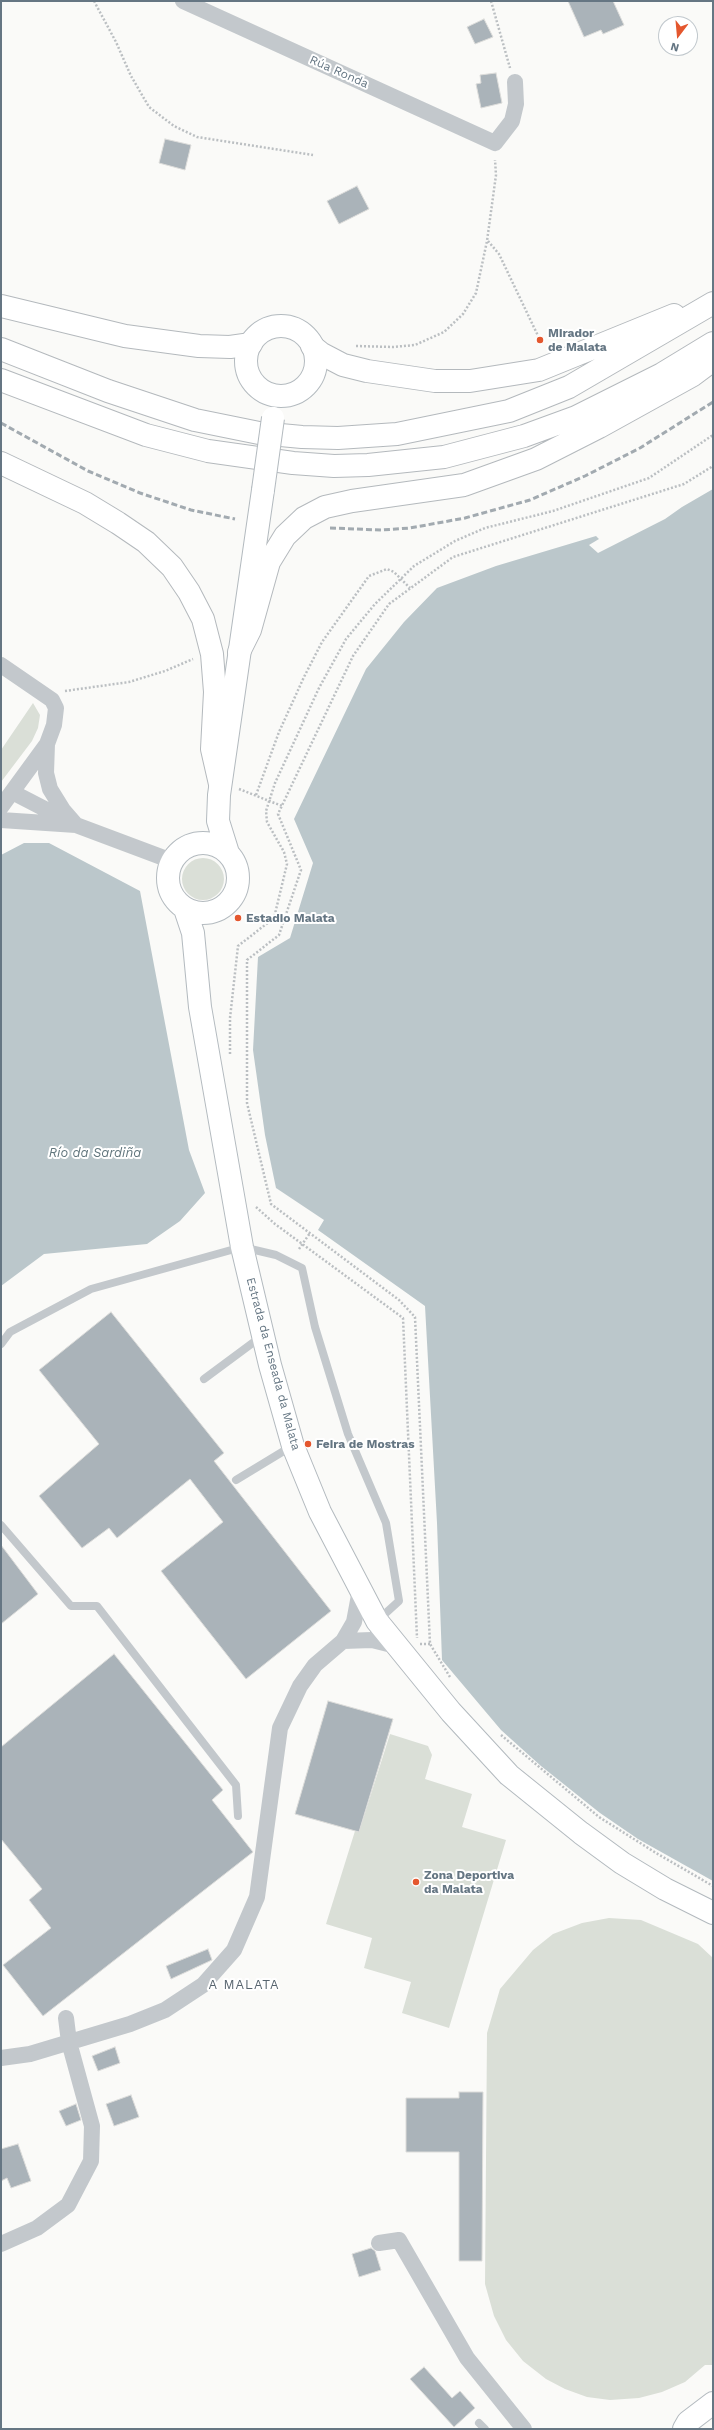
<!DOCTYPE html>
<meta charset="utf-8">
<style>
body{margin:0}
#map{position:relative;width:714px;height:2430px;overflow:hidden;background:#fafaf8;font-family:"Work Sans",sans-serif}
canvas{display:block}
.frame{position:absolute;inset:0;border:2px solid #657683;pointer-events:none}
.north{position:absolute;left:658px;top:16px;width:40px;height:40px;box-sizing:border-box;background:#fff;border:1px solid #c1c8cd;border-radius:50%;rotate:196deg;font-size:11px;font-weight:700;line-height:16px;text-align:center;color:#657683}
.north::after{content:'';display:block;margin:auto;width:14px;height:18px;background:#e4572e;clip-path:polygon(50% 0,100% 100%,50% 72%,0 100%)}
</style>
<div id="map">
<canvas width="714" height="2430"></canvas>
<div class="frame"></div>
<div class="north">N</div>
</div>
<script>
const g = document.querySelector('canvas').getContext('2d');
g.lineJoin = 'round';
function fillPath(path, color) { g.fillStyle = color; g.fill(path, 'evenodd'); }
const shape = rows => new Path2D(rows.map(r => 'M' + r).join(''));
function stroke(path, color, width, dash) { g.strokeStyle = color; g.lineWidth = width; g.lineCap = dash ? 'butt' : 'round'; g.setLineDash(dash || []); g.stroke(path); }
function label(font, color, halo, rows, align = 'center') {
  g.font = font + ' "Work Sans",sans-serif'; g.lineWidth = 4; g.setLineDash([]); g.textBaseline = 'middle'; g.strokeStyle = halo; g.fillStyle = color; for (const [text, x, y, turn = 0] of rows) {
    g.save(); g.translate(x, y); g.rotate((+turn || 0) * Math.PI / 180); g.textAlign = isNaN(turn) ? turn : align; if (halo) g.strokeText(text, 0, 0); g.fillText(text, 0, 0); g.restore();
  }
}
fillPath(shape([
 [33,703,40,715,38,728,32,741,1,782,1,750],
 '182 879a21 21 0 1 1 42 0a21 21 0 1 1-42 0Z',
 [390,1734,428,1746,432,1755,425,1779,472,1794,462,1827,506,1840,449,2028,402,2013,411,1982,364,1968,372,1938,326,1924,355,1831,359,1832],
 [609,1918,641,1920,698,1944,713,1958,713,2365,705,2365,685,2382,662,2392,639,2398,610,2400,587,2397,565,2389,546,2379,523,2361,506,2340,494,2316,485,2284,487,2033,500,1989,533,1950,553,1934,582,1923]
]), '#dadfd7');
fillPath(shape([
 [713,489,713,1881,638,1839,600,1813,541,1766,501,1730,442,1660,437,1523,425,1306,318,1230,324,1220,276,1188,265,1135,253,1050,258,957,290,938,313,863,294,819,366,669,404,622,437,588,496,566,596,536,599,539,589,545,598,553,665,519,682,507],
 [24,843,49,843,140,891,189,1150,205,1193,180,1221,147,1244,44,1254,1,1286,1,855]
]), '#bbc7cb');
const building = shape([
 [568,1,613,1,624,25,603,34,601,30,584,37,568,1],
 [484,19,493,37,475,44,467,27,484,19],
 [496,73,502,103,481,108,476,84,481,83,480,75,496,73],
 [165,139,191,145,185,170,159,163,165,139],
 [357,186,369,209,339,224,327,201,357,186],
 [111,1312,224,1453,214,1461,331,1611,246,1679,161,1571,223,1522,190,1479,117,1538,109,1528,82,1548,39,1496,99,1444,39,1370,111,1312],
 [1,1545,38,1594,1,1624,1,1545],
 [114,1654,223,1790,212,1800,253,1852,43,2016,3,1965,51,1928,29,1900,42,1889,1,1839,1,1747,114,1654],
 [328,1701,393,1719,359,1832,295,1814,328,1701],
 [208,1949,212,1960,171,1979,166,1966,208,1949],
 [115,2047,120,2063,98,2071,92,2056,115,2047],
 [459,2092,483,2092,482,2261,459,2261,459,2152,406,2152,406,2098,459,2098,459,2092],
 [131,2095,139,2117,114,2126,106,2104,131,2095],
 [76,2104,81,2120,66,2126,59,2111,76,2104],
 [18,2144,31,2181,11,2188,7,2178,1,2181,1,2149,18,2144],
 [371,2248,375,2251,381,2270,359,2277,352,2254,371,2248],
 [424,2367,452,2398,460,2391,475,2408,454,2427,410,2379,424,2367]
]);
fillPath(building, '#aab3b9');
stroke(building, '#dcdcda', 1);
const secondary = shape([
 '246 361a35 35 0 1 1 70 0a35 35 0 1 1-70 0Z',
 '168 878a35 35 0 1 1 70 0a35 35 0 1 1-70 0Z',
 [228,853,218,821,219,795,263,490],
 [185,909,193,933,200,1007,242,1247,270,1365,293,1446,320,1512,377,1621,451,1712,509,1775,581,1833,622,1863,665,1889,713,1913],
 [684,2429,688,2422,713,2403]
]);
const highway = shape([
 [1,306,125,336,199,346,230,347,251,344],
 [312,346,322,354,343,365,367,371,435,381,470,381,539,370,674,315],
 [1,349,108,391,195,420,259,433,302,437,338,438,397,434,509,411,569,387,713,303],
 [1,380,146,435,208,451,293,463,334,466,368,465,444,457,524,436,576,417,662,374,713,343],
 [1,463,85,503,118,523,146,542,172,567,189,592,203,619,212,654,215,692,212,749,220,784],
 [239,652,250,630,269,562,285,536,304,518,325,507,352,501,464,485,536,459,599,427,693,375,713,360]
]);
stroke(secondary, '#b3babf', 24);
stroke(highway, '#b4b9bd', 24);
stroke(shape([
 [94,1,116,42,131,76,149,107,174,126,197,137,313,155],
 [491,1,510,68],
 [488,241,499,254,540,340],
 [356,346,393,347,415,345,444,332,463,314,476,293,487,241,496,175,495,160],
 [65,691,129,682,165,671,193,659],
 [239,789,282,806],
 [256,795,279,732,304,677,322,642,369,576,387,569,394,572,410,588],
 [230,1054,230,1018,238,946,274,918,287,864,284,852,267,822,266,811,275,783,319,688,346,639,375,604,414,566,455,541,485,528,553,511,649,478,713,435],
 [256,1207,275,1224,403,1318,417,1638],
 [299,1249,310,1233],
 [420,1644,430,1644],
 [450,1677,430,1644,415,1317,399,1300,271,1204,247,1103,247,960,279,935,301,870,278,814,353,656,389,604,453,557,684,484,713,466],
 [501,1735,599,1817,656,1853,713,1886]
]), '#bbbfc2', 2.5, [2, 2]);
stroke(shape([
 [1,1344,10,1332,91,1289,242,1247,276,1255,302,1268,315,1327,348,1434,386,1523,399,1601,377,1621],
 [204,1379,262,1336],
 [236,1480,292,1446],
 [1,1525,71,1606,97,1606,236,1785,238,1816],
 [479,2423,485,2429]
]), '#c3c8cc', 8);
stroke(shape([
 [183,1,495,143,512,121,516,104,515,82],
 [1,665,52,700,56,708,54,725,47,744,1,807],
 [12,792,76,825,172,861],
 [1,820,76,825,63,810,50,789,46,773,47,744],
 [343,1641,372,1640,396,1646],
 [1,2058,30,2054,130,2024,165,2010,203,1985,234,1950,257,1897,280,1728,300,1686,315,1665,343,1641,354,1622,360,1590],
 [379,2243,399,2240,467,2358,524,2429],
 [1,2244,37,2228,68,2205,91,2161,92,2126,69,2042,66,2018]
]), '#c3c8cc', 16);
stroke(secondary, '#fff', 22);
stroke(highway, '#fff', 22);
stroke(shape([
 [1,423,88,471,140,493,191,510,235,519],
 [330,528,381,530,410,528,465,518,530,500,585,476,640,448,713,402]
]), '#a2aab0', 3, [6, 3]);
const secondaryBridge = shape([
 [263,490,273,418]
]);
stroke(secondaryBridge, '#b3babf', 24, []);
stroke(secondaryBridge, '#fff', 22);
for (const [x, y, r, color] of [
 [540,340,4,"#e4572e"],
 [238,918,4,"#e4572e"],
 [308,1444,4,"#e4572e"],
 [416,1882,4,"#e4572e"]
]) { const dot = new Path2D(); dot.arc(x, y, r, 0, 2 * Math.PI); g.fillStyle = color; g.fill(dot); stroke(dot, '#fff', 1.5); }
label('12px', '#657683', '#fff', [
 ["Rúa Ronda",339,72,24],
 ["Estrada da Enseada da Malata",273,1364,75]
]);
label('bold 12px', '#657683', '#fff', [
 ["Mirador",548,333],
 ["de Malata",548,347],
 ["Estadio Malata",246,918],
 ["Feira de Mostras",316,1444],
 ["Zona Deportiva",424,1875],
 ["da Malata",424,1889]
], 'left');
label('italic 13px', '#60757c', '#fff', [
 ["Río da Sardiña",95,1153]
]);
g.letterSpacing = '1px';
label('13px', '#57646e', '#fff', [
 ["A MALATA",244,1985]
]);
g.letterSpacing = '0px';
</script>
